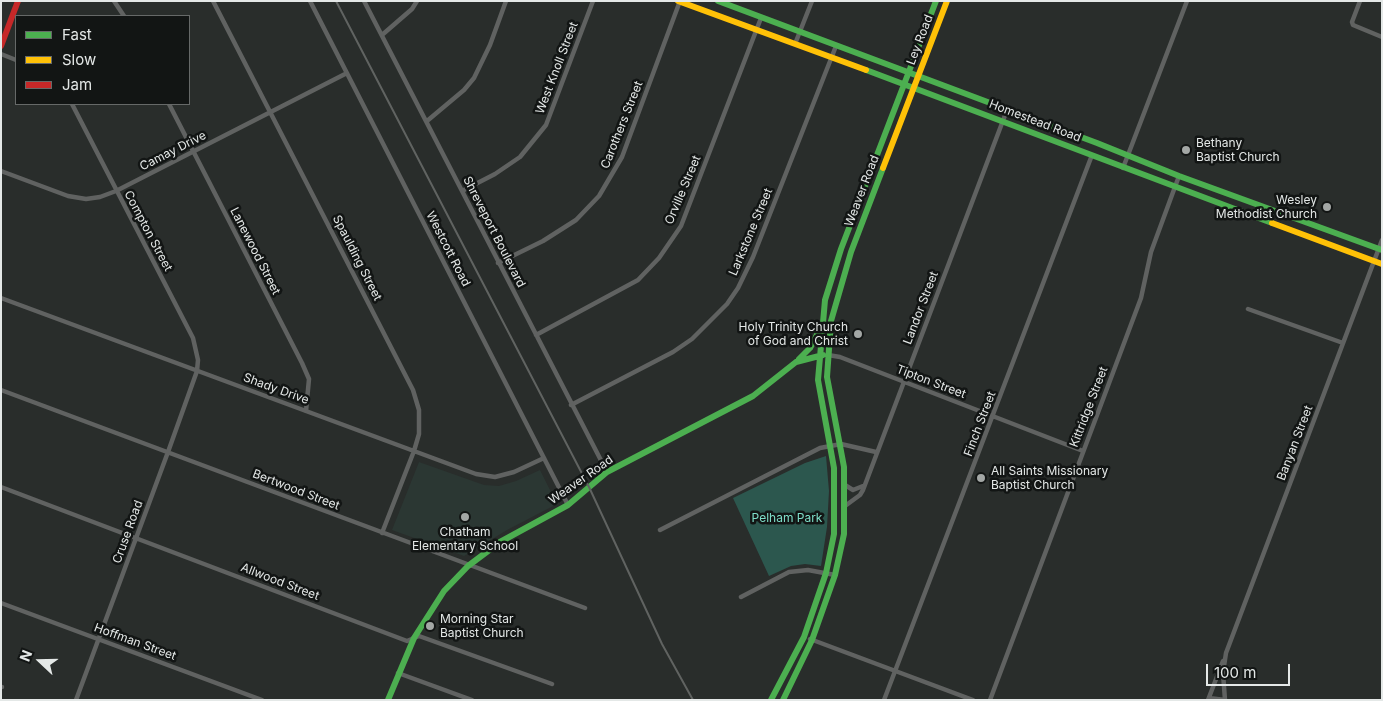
<!DOCTYPE html>
<style>
body{margin:0}
#map{position:relative;width:1383px;height:701px;overflow:hidden;background:#292d2b;font-family:Inter,sans-serif}
canvas{display:block}
.frame{position:absolute;inset:0;border:2px solid #e4e8e7;pointer-events:none}
.legend{position:absolute;left:15px;top:15px;width:175px;height:90px;box-sizing:border-box;background:#121514;border:1px solid #666968;margin:0;padding:6px 9px;list-style:none;font-size:15px;color:#e4e8e7}
.legend li{display:flex;align-items:center;gap:10px;height:25px}
.legend b{width:25px;border:1px solid #666968}
.north{position:absolute;left:15px;top:636px;width:50px;height:50px;-webkit-text-stroke:4px #121514;paint-order:stroke;rotate:291deg;font-size:14px;font-weight:700;line-height:20px;text-align:center;color:#e4e8e7}
.north::after{content:'';display:block;margin:auto;width:18px;height:22px;background:#e4e8e7;clip-path:polygon(50% 0,100% 100%,50% 72%,0 100%)}
.scale{position:absolute;left:1206px;top:664px;width:84px;height:22px;box-sizing:border-box;border:2px solid #e4e8e7;border-top:0;padding-left:6px;font-size:15px;line-height:18px;white-space:nowrap;color:#e4e8e7;-webkit-text-stroke:4px #121514;paint-order:stroke}
</style>
<div id="map">
<canvas width="1383" height="701"></canvas>
<div class="frame"></div>
<ul class="legend">
<li><b style="height:6px;background:#4caf50"></b>Fast</li>
<li><b style="height:6px;background:#ffc107"></b>Slow</li>
<li><b style="height:6px;background:#c62828"></b>Jam</li>
</ul>
<div class="north">N</div>
<div class="scale">100 m</div>
</div>
<script>
const g = document.querySelector('canvas').getContext('2d');
g.lineJoin = 'round';
function fillPath(path, color) { g.fillStyle = color; g.fill(path, 'evenodd'); }
const shape = rows => new Path2D(rows.map(r => 'M' + r).join(''));
function stroke(path, color, width, dash) { g.strokeStyle = color; g.lineWidth = width; g.lineCap = dash ? 'butt' : 'round'; g.setLineDash(dash || []); g.stroke(path); }
function label(font, color, halo, rows, align = 'center') {
  g.font = font + ' Inter,sans-serif'; g.lineWidth = 5; g.setLineDash([]); g.textBaseline = 'middle'; g.strokeStyle = halo; g.fillStyle = color; for (const [text, x, y, turn = 0] of rows) {
    g.save(); g.translate(x, y); g.rotate((+turn || 0) * Math.PI / 180); g.textAlign = isNaN(turn) ? turn : align; if (halo) g.strokeText(text, 0, 0); g.fillText(text, 0, 0); g.restore();
  }
}
fillPath(shape([
 [419,462,484,485,499,486,516,481,540,470,557,504,507,530,464,556,392,530]
]), '#2b3733');
fillPath(shape([
 [826,456,829,491,827,527,821,566,805,564,791,566,769,576,733,498,805,463]
]), '#2c574e');
stroke(shape([
 [114,1,124,16],
 [213,1,413,390,419,410,419,434,414,451,382,533],
 [310,1,568,505],
 [364,1,607,472],
 [1360,1,1352,22,1353,25,1382,37],
 [382,35,412,9,417,1],
 [795,44,812,1],
 [1,54,16,60],
 [72,104,193,338,198,360,197,371,168,452,76,700],
 [169,104,302,363,309,379,306,411],
 [427,121,464,90,474,78,490,45,506,1],
 [1123,168,1187,1],
 [1,171,68,196,86,199,100,197,116,191,347,73],
 [462,191,495,174,520,157,546,125,593,1],
 [498,263,543,241,576,220,599,196,622,157,680,1],
 [1,298,476,474,495,477,514,472,544,458],
 [1248,309,1343,343],
 [536,335,638,280,659,258,681,226,761,18],
 [828,355,840,357,1083,451],
 [1,390,585,608],
 [571,405,673,352,692,339,727,304,738,288,753,257,836,46],
 [845,485,853,490,863,486],
 [1,487,407,641,419,636,552,684],
 [845,506,860,495,863,490,1007,110],
 [660,530,820,448,841,444,876,452],
 [741,597,789,572,808,570,835,575],
 [1,603,262,700],
 [810,639,973,700],
 [398,673,472,700],
 [1,687,2,687],
 [1209,698,1225,700],
 [884,700,1092,155],
 [990,700,1141,298,1151,252,1179,176],
 [1208,700,1223,661],
 [1225,700,1223,673,1226,653,1382,240]
]), '#606261', 4.5);
stroke(shape([
 [718,1,1097,143,1179,176,1382,250],
 [866,70,1272,223],
 [799,359,810,348,819,331],
 [388,700,414,638,444,591,468,566,500,542,568,505,607,472,753,396,796,362,823,355],
 [771,700,804,637,826,573,834,534,834,468,818,380,825,300,841,249,936,1],
 [783,700,812,640,835,575,844,534,844,467,827,377,831,321,851,252,883,168]
]), '#4caf50', 6);
stroke(shape([
 [678,1,866,70],
 [883,168,947,1],
 [1272,223,1382,264]
]), '#ffc107', 6);
stroke(shape([
 [1,46,18,1]
]), '#c62828', 6);
stroke(shape([
 [336,1,589,487,662,644,693,700]
]), '#606361', 2);
for (const [x, y, r, color] of [
 [1186,150,5,"#a3a7a5"],
 [1327,207,5,"#a3a7a5"],
 [858,334,5,"#a3a7a5"],
 [981,478,5,"#a3a7a5"],
 [465,517,5,"#a3a7a5"],
 [430,626,5,"#a3a7a5"]
]) { const dot = new Path2D(); dot.arc(x, y, r, 0, 2 * Math.PI); g.fillStyle = color; g.fill(dot); stroke(dot, '#121514', 2); }
label('12px', '#e4e8e7', '#121514', [
 ["Ley Road",920,40,-69],
 ["West Knoll Street",557,68,-69],
 ["Homestead Road",1035,121,21],
 ["Carothers Street",622,125,-68],
 ["Camay Drive",173,151,-27],
 ["Orville Street",683,190,-67],
 ["Weaver Road",862,191,-69],
 ["Compton Street",148,231,62],
 ["Shreveport Boulevard",494,232,63],
 ["Larkstone Street",751,232,-67],
 ["Westcott Road",448,249,63],
 ["Lanewood Street",255,251,63],
 ["Spaulding Street",357,258,63],
 ["Landor Street",921,308,-69],
 ["Tipton Street",931,382,21],
 ["Shady Drive",276,389,20],
 ["Kittridge Street",1089,407,-69],
 ["Finch Street",980,424,-69],
 ["Banyan Street",1295,443,-69],
 ["Weaver Road",581,480,-35],
 ["Bertwood Street",296,490,21],
 ["Cruse Road",128,532,-70],
 ["Allwood Street",280,582,21],
 ["Hoffman Street",135,642,20]
]);
label('12px', '#e4e8e7', '#121514', [
 ["Bethany",1196,143],
 ["Baptist Church",1196,157],
 ["Wesley",1317,200,"right"],
 ["Methodist Church",1317,214,"right"],
 ["Holy Trinity Church",848,327,"right"],
 ["of God and Christ",848,341,"right"],
 ["All Saints Missionary",991,471],
 ["Baptist Church",991,485],
 ["Chatham",465,532,"center"],
 ["Elementary School",465,546,"center"],
 ["Morning Star",440,619],
 ["Baptist Church",440,633]
], 'left');
label('12px', '#7edec8', '#121514', [
 ["Pelham Park",787,518]
]);
</script>
